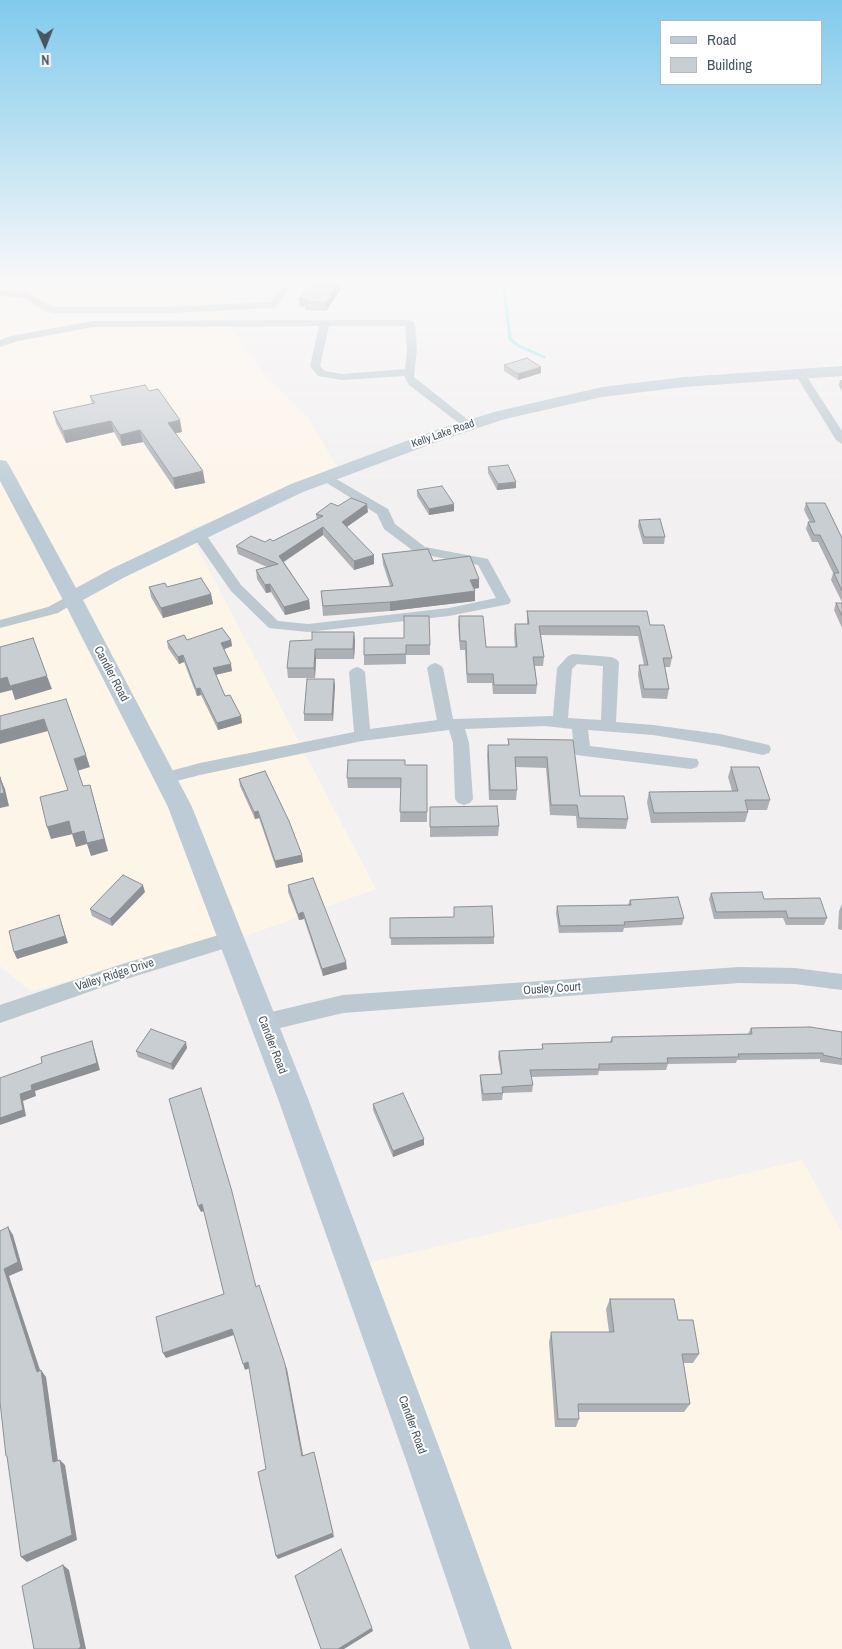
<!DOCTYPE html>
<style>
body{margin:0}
#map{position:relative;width:842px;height:1649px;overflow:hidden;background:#f2f0f0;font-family:"Archivo Narrow",sans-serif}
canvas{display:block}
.legend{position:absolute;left:660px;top:20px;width:162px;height:65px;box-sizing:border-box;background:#fff;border:1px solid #b5bbbf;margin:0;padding:6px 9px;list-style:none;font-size:15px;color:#46565f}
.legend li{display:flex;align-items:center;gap:10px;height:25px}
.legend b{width:25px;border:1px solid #b5bbbf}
.north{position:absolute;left:20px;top:20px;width:50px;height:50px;-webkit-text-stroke:4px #fff;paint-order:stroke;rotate:179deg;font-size:14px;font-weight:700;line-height:20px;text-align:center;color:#46565f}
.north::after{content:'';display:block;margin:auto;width:18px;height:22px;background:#46565f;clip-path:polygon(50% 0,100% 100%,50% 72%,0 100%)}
</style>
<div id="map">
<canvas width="842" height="1649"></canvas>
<ul class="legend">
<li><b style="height:6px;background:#bccbd5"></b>Road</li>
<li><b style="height:14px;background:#c9ced3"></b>Building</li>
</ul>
<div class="north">N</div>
</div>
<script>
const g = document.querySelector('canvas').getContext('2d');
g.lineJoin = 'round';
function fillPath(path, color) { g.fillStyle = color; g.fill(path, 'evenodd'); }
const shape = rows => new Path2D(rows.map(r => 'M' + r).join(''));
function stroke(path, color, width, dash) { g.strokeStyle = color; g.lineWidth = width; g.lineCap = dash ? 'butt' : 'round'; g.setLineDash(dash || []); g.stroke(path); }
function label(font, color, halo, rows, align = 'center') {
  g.font = font + ' "Archivo Narrow",sans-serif'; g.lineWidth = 4; g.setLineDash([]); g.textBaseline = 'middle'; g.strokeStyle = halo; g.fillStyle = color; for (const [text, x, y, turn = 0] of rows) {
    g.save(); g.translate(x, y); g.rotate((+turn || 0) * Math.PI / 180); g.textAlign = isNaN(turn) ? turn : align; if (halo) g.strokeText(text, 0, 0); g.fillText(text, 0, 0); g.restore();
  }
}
fillPath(shape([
 [0,280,232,280,224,319,265,375,308,418,341,473,188,530,376,889,240,938,30,991,0,966],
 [802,1160,842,1232,842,1649,481,1649,338,1270]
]), '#fef5e9');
stroke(shape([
 [503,280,510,339,519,346,544,357]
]), '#85eaf3', 3);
fillPath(shape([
 [292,280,311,280,291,286,276,307,273,308,169,313,55,313,44,311,25,298,0,296,0,290,27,292,50,306,55,307,169,307,270,302,285,282,292,280],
 [410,320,415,323,417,350,414,377,472,423,474,425,472,427,464,427,409,385,404,376,342,380,318,376,310,366,319,326,93,327,18,341,0,347,0,340,11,336,93,321,410,320],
 [329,326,405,326,407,350,405,369,342,374,325,371,320,366,329,326],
 [800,371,804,372,842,431,842,444,836,440,795,374,800,371],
 [326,473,388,509,395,524,425,547,488,559,511,601,509,604,449,616,308,632,269,628,231,591,192,535,194,532,204,532,241,585,278,621,308,624,449,608,496,598,478,565,416,553,384,529,377,514,322,480,320,477,322,474,326,473],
 [72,594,77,595,79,598,77,601,58,613,0,628,0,620,48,607,72,594],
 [573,654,611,657,616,659,619,662,616,722,653,725,720,734,769,745,771,749,769,753,763,755,720,746,653,735,588,730,590,746,697,759,699,763,697,767,691,769,576,755,574,751,572,729,545,726,465,729,469,743,473,799,470,803,464,805,458,803,455,799,453,743,449,730,362,741,200,775,165,784,159,782,157,778,159,774,200,763,354,732,349,672,352,669,357,667,362,669,365,672,370,729,437,720,427,668,430,665,435,663,440,665,443,668,453,719,553,716,557,668,568,656,573,654],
 [577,664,603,666,601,720,568,718,572,669,577,664],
 [232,931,239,934,242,939,239,944,120,981,0,1023,0,1005,119,965,232,931],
 [739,967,795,968,842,974,842,990,795,984,739,983,343,1013,263,1032,256,1029,253,1023,256,1017,263,1014,343,995,739,967]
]), '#bcc9d0');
fillPath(shape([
 [842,366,842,376,684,387,602,397,505,419,445,439,303,492,125,577,83,600,192,807,307,1096,445,1463,512,1649,470,1649,407,1463,277,1096,168,807,62,598,0,481,0,460,6,461,9,465,76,588,111,569,291,484,433,431,494,412,602,387,684,377,842,366]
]), '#bccbd5');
fillPath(shape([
 [340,290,326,311,305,310,305,307,300,307,299,299],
 [504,365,541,373,518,380,504,371],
 [840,380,842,380,842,391,839,386],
 [149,391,182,432,175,433,205,483,175,489,143,442,122,446,114,432,66,443,56,423,53,412,92,404,90,396],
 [488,467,516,488,497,490,488,473],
 [417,490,454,511,429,515,417,496],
 [806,503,842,538,842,602,831,580,833,573,818,542,812,542,806,529,808,522,810,522,804,510],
 [338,506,368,512,347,527,374,564,354,570,323,535,284,562,309,600,310,609,285,615,271,592,266,593,257,579,256,570,267,567,238,554,236,546,273,541,317,520,316,514],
 [639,520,665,537,664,544,643,544,638,526],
 [382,554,433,561,479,588,474,589,475,591,475,601,390,611,323,616,321,591,390,586,383,564],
 [149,587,167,587,211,594,213,604,163,618,151,597],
 [836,603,842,603,842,628,834,610],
 [527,611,650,625,672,658,670,667,665,667,669,689,667,699,642,698,638,675,639,665,644,665,638,636,541,635,544,657,543,666,535,666,537,685,536,694,493,694,492,683,467,683,465,650,460,650,458,625,459,616,486,647,515,647,514,633,515,624,527,624],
 [354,632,355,642,354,659,316,659,315,678,288,678,287,668,312,640],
 [364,638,430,645,430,655,406,655,406,664,364,665],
 [187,640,231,640,232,646,224,649,232,671,216,675,225,696,241,716,242,723,218,730,201,695,197,696,184,662,179,664,168,648,167,641],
 [335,685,333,721,304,721,304,714],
 [508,739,573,740,580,796,628,819,626,829,577,828,576,816,550,815,546,768,516,767,517,790,516,800,489,800,487,755,488,745,508,745],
 [405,765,427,765,427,822,400,822,401,788,348,788,347,778],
 [731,767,770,800,767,810,748,810,748,812,745,822,651,823,647,802,649,792,732,791,728,777],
 [239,779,302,855,303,862,276,868,259,818,255,819,240,786],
 [430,807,499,826,498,836,430,837],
 [288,885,347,969,323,976,304,919,299,920,288,892],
 [145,892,112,926,92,916,90,909],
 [711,893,764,899,827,918,824,925,786,925,783,918,714,919,709,899],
 [630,900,684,918,682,925,624,928,623,932,559,933,556,913,557,906,628,905],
 [842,904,842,930,838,929,839,911],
 [454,907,494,937,494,944,391,945,390,918,454,917],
 [751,1028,842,1032,842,1065,820,1062,820,1059,737,1060,736,1063,668,1064,666,1070,599,1071,598,1075,531,1077,533,1085,532,1092,503,1093,502,1100,482,1101,480,1081,480,1075,501,1074,498,1057,499,1051,542,1049,542,1044,610,1042,612,1037,748,1034],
 [187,1048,173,1070,138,1057,136,1051],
 [373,1104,424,1145,393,1157,373,1110],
 [610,1299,678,1320,699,1354,693,1363,683,1363,690,1404,684,1412,579,1412,579,1419,576,1427,555,1427,549,1342,551,1332,609,1332,606,1309]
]), '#adb1b5');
fillPath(shape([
 [339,281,340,290,326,311,326,303],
 [541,367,541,373,518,380,518,374],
 [180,420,182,432,170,434,168,423],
 [111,421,114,432,66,443,63,431],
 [140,430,143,442,122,446,120,435],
 [203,471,205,483,175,489,173,478],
 [516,482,516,488,497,490,498,484],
 [367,504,368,512,342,530,342,522],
 [454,504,454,511,429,515,429,509],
 [323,527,323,535,280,564,279,556],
 [374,555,374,564,354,570,354,561],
 [479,579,479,588,470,589,470,580],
 [270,584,271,592,266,593,265,585],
 [475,591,475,601,390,611,390,602],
 [211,594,213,604,163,618,161,608],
 [309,600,310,609,285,615,284,607],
 [354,632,355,642,354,659,353,649],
 [231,640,232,646,222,650,221,643],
 [315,649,316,659,315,678,314,668],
 [183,655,184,662,179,664,178,657],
 [231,664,232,671,214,675,213,668],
 [47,676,52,689,15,700,12,690,0,693,0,679,7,677],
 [334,679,335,685,333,721,332,714],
 [200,688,201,695,197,696,196,689],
 [241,716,242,723,218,730,217,723],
 [44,719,48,731,0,744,0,731],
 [86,755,90,767,77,771,74,759],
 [0,777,5,789,9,806,0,808],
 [90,785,108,851,91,856,87,844,76,847,72,834],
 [258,811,259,818,255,819,254,812],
 [69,821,73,834,51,839,47,827],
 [302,855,303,862,276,868,275,861],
 [143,885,145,892,112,926,110,919],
 [303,912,304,919,299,920,298,914],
 [59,915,68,943,17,959,14,952],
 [346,962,347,969,323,976,322,969],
 [92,1041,94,1048,100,1070,35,1091,36,1096,23,1101,26,1116,0,1125,0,1118,20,1094],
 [186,1042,187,1048,173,1070,171,1064],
 [424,1139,424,1145,393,1157,393,1151],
 [202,1204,204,1211,201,1212,198,1206],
 [8,1227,13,1235,23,1270,9,1276,42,1376,41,1370,46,1377,59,1468,53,1462,4,1269],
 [232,1329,234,1335,166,1358,163,1353],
 [248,1362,250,1368,245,1370,243,1364],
 [285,1364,287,1369,304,1460,302,1456],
 [315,1456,334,1537,278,1559,276,1556],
 [60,1460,65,1465,77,1540,27,1562,21,1557],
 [63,1565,69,1570,86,1649,78,1649],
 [372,1628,373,1631,344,1649,338,1649]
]), '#8d9094');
const building = shape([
 [312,280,325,280,339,281,326,303,305,301,306,299,299,299,312,280],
 [527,358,541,367,518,374,504,365,527,358],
 [145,385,149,391,158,389,180,420,168,423,203,471,173,478,140,430,120,435,111,421,63,431,53,412,95,403,90,396,145,385],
 [508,465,516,482,498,484,488,467,508,465],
 [442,486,454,504,429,509,417,490,442,486],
 [351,498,367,504,342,522,374,555,354,561,323,527,279,556,309,600,284,607,270,584,265,585,256,570,278,564,236,546,251,536,265,542,270,539,273,541,323,516,316,514,331,503,338,506,351,498],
 [806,503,825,503,842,538,842,591,834,573,839,573,820,535,814,535,808,522,815,522,806,503],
 [660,519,665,537,644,537,639,520,660,519],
 [428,549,433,561,470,556,479,579,470,580,475,591,390,602,323,606,321,591,393,586,382,554,428,549],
 [201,578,211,594,161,608,149,587,165,583,167,587,201,578],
 [836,603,842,603,842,616,836,603],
 [527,611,647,611,650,625,664,625,672,658,663,658,669,689,644,689,639,665,648,665,639,626,539,626,544,657,533,657,537,685,494,685,493,674,467,674,466,641,460,641,459,616,483,616,486,647,517,647,515,624,529,624,527,611],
 [404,616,429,616,430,645,406,645,406,654,364,655,364,638,404,638,404,616],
 [222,628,231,640,221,643,231,664,213,668,225,696,230,695,241,716,217,723,200,688,196,689,183,655,178,657,167,641,184,635,187,640,222,628],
 [312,632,354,632,353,649,315,649,314,668,287,668,290,641,312,640,312,632],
 [33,638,47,676,10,686,7,677,0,679,0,647,33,638],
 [307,679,334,679,332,714,304,714,307,679],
 [66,699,86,755,74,759,83,786,90,785,104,839,87,843,84,831,72,834,69,821,47,827,40,797,68,790,44,719,0,731,0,716,66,699],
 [508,739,573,740,580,796,624,796,628,819,579,818,577,805,551,805,547,757,515,757,517,790,490,790,488,745,509,745,508,739],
 [348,760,405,760,405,765,427,765,427,812,400,812,401,778,347,778,348,760],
 [731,767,759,767,770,800,745,800,748,812,654,813,649,792,738,791,731,767],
 [265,771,289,821,302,855,275,861,258,811,254,812,239,779,265,771],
 [0,777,4,793,0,794,0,777],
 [497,806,499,826,430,827,430,807,497,806],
 [123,875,143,885,110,919,90,909,123,875],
 [313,878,346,962,322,969,303,912,298,914,288,885,313,878],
 [762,892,764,899,820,898,827,918,788,918,786,911,716,912,711,893,762,892],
 [678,897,684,918,624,922,625,925,560,926,557,906,631,905,630,900,678,897],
 [492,906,494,937,390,938,390,918,454,917,454,907,492,906],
 [59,915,65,936,14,952,9,931,59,915],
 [810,1027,842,1032,842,1059,823,1055,823,1053,738,1054,739,1057,667,1058,668,1063,599,1064,599,1069,530,1070,533,1085,502,1087,503,1093,483,1094,480,1075,502,1074,499,1051,543,1049,542,1044,612,1042,612,1037,752,1034,751,1028,810,1027],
 [151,1029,186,1042,171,1064,136,1051,151,1029],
 [92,1041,97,1063,31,1085,32,1090,20,1094,23,1110,0,1118,0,1078,42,1063,41,1057,92,1041],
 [201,1088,231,1188,256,1287,259,1285,285,1364,302,1456,314,1452,333,1533,276,1556,258,1472,266,1469,248,1362,243,1364,232,1329,163,1353,156,1317,224,1294,202,1204,198,1206,169,1099,201,1088],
 [403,1093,424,1139,393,1151,373,1104,403,1093],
 [8,1227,18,1262,4,1269,37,1372,41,1370,53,1462,60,1460,72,1535,21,1557,7,1456,6,1456,0,1402,0,1231,8,1227],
 [610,1299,674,1299,678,1320,693,1320,699,1354,682,1354,690,1404,578,1404,579,1419,558,1419,551,1332,614,1332,610,1299],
 [341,1549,372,1628,338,1649,321,1649,295,1576,341,1549],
 [63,1565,81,1647,78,1649,34,1649,22,1586,63,1565]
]);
fillPath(building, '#c9ced3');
stroke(building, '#8d9094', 1);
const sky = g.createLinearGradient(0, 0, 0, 511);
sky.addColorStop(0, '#80caec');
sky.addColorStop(0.55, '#f9f8f8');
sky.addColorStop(1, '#f9f8f800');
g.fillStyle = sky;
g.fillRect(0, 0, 842, 511);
label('11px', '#46565f', '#fff', [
 ["Kelly Lake Road",443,434,-19]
]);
label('12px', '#46565f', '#fff', [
 ["Candler Road",111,674,62],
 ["Valley Ridge Drive",115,975,-18],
 ["Ousley Court",552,989,-4],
 ["Candler Road",272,1045,69],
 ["Candler Road",412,1425,70]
]);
</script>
